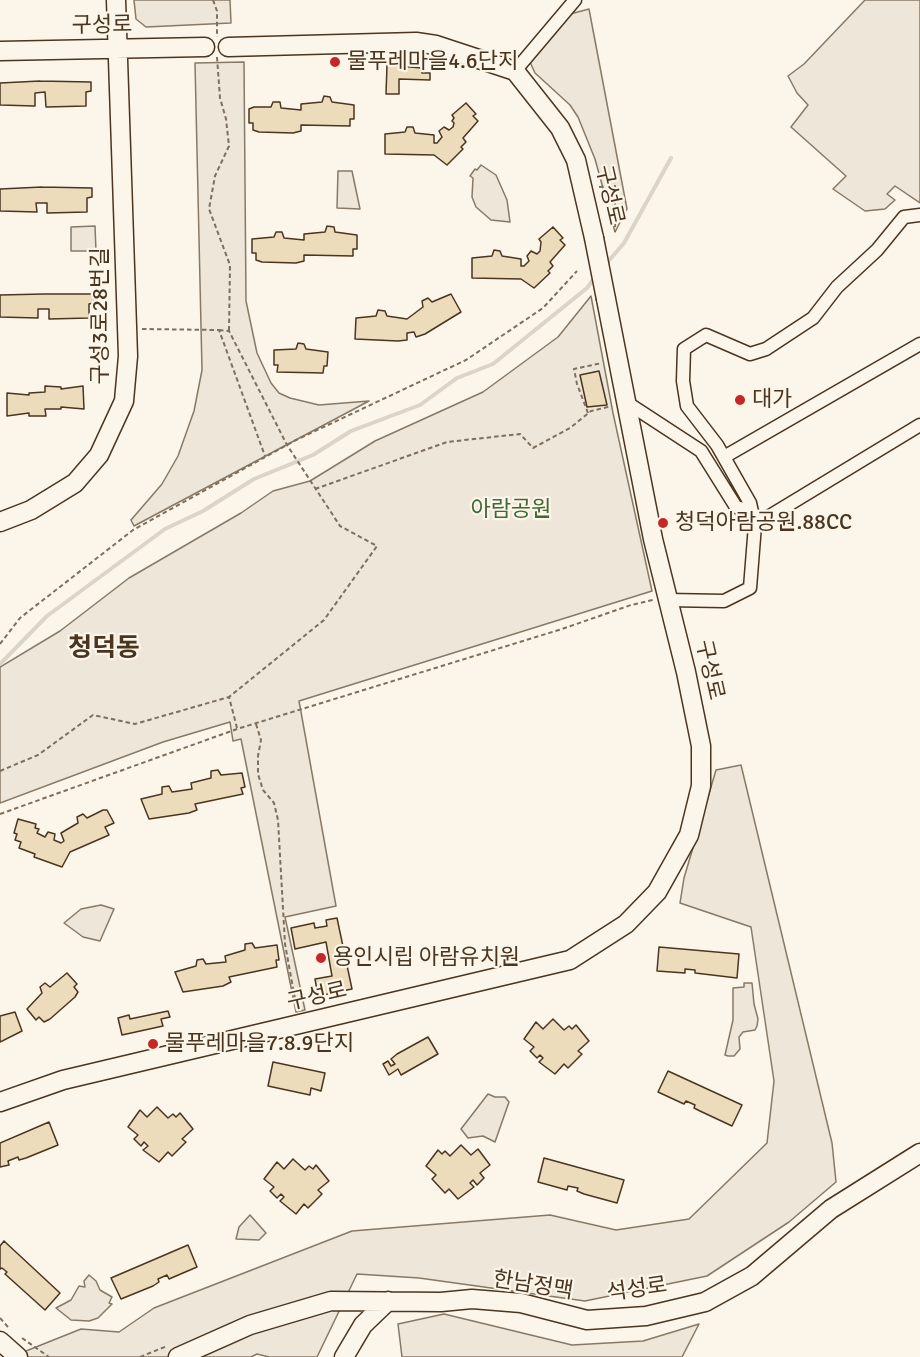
<!DOCTYPE html>
<meta charset="utf-8">
<style>
body{margin:0}
canvas{display:block;background:#fbf6e9}
</style>
<canvas width="920" height="1357"></canvas>
<script>
const g = document.querySelector('canvas').getContext('2d');
g.lineJoin = 'round';
function fillPath(path, color) { g.fillStyle = color; g.fill(path, 'evenodd'); }
const shape = rows => new Path2D(rows.map(r => 'M' + r).join(''));
function stroke(path, color, width, dash) { g.strokeStyle = color; g.lineWidth = width; g.lineCap = dash ? 'butt' : 'round'; g.setLineDash(dash || []); g.stroke(path); }
function label(font, color, halo, rows, align = 'center') {
  g.font = font + ' Signika,"Noto Sans KR",sans-serif'; g.lineWidth = 4.5; g.setLineDash([]); g.textBaseline = 'middle'; g.strokeStyle = halo; g.fillStyle = color; for (const [text, x, y, turn = 0] of rows) {
    g.save(); g.translate(x, y); g.rotate((+turn || 0) * Math.PI / 180); g.textAlign = isNaN(turn) ? turn : align; if (halo) g.strokeText(text, 0, 0); g.fillText(text, 0, 0); g.restore();
  }
}
const green = shape([
 [134,0,230,0,231,23,146,27,136,19,134,0],
 [865,0,920,0,920,203,895,186,887,194,895,200,885,209,865,211,833,189,846,176,791,127,808,105,797,93,788,76,804,64,865,0],
 [589,9,627,209,615,232,595,159,578,117,570,105,535,73,530,62,533,50,570,14,589,9],
 [244,62,246,301,257,353,271,383,279,393,290,398,319,405,369,401,134,526,131,520,162,484,178,456,194,411,202,370,195,63,244,62],
 [481,165,496,175,507,200,510,222,491,220,476,207,472,197,473,178,470,176,475,169,477,170,481,165],
 [338,171,352,171,360,209,337,208,338,171],
 [95,226,96,251,71,251,71,227,95,226],
 [591,296,613,413,652,591,299,701,336,906,285,917,305,1010,296,1012,241,739,233,741,230,722,163,742,0,803,0,667,60,631,129,578,241,513,273,491,310,481,375,441,483,392,558,337,591,296],
 [741,765,832,1143,836,1182,789,1222,707,1276,585,1301,419,1278,357,1274,317,1357,269,1357,257,1354,251,1357,11,1357,81,1329,119,1332,154,1308,352,1231,550,1215,616,1230,689,1219,767,1143,774,1081,751,927,680,903,684,878,716,770,741,765],
 [101,905,114,909,100,941,83,937,64,923,81,909,101,905],
 [744,983,752,983,754,1004,758,1019,757,1026,755,1030,743,1032,739,1037,740,1049,734,1056,728,1056,725,1055,733,1020,733,988,744,987,744,983],
 [488,1094,495,1097,505,1097,509,1102,495,1142,483,1136,468,1138,461,1129,488,1094],
 [250,1215,266,1233,259,1240,236,1239,239,1227,250,1215],
 [89,1275,96,1281,100,1290,112,1297,109,1303,112,1304,98,1318,89,1321,71,1320,56,1308,71,1300,79,1286,85,1287,84,1281,89,1275],
 [444,1314,572,1345,643,1341,699,1324,682,1357,402,1357,398,1324,444,1314]
]);
fillPath(green, '#ede6d9');
stroke(green, '#887966', 1.5);
stroke(shape([
 [606,264,624,243,671,158],
 [0,664,47,616,165,529,203,511,254,479,313,455,351,431,420,405,457,378,493,364,587,288,595,277]
]), '#dcd4c6', 4);
const building = shape([
 [387,65,422,68,422,73,430,73,430,80,399,79,399,94,386,94,387,65],
 [40,81,91,82,91,91,86,92,86,106,46,107,45,92,35,93,35,106,0,105,0,83,40,81],
 [324,96,330,97,332,102,354,105,354,119,350,119,350,126,301,125,301,131,293,133,259,132,253,130,253,123,249,123,249,109,254,107,271,107,273,102,280,102,281,108,301,110,301,104,322,102,324,96],
 [466,103,476,114,473,116,478,121,463,138,466,142,461,147,463,149,447,165,434,155,385,154,385,134,405,132,407,127,413,127,415,133,434,135,434,143,437,143,442,137,439,131,444,127,449,130,453,127,454,123,452,121,454,118,452,115,466,103],
 [42,187,92,188,92,197,87,198,87,212,47,213,47,203,36,203,37,212,0,211,0,189,42,187],
 [327,226,334,227,335,232,357,235,357,249,353,249,353,256,304,255,304,261,296,263,262,262,256,260,256,253,252,253,252,239,274,237,276,232,282,232,284,238,304,240,304,234,325,232,327,226],
 [553,227,563,238,560,240,565,245,550,262,553,266,548,271,550,273,534,288,521,279,472,278,472,258,492,256,494,250,500,251,502,256,521,259,521,266,524,266,529,261,527,256,531,251,537,254,540,251,541,242,539,239,553,227],
 [44,294,94,294,94,303,89,304,89,318,49,319,49,309,38,309,38,318,0,317,0,295,44,294],
 [451,294,461,312,425,334,416,337,414,332,407,333,407,340,398,341,355,339,356,318,376,316,378,310,385,311,387,316,407,319,423,307,422,301,428,298,432,302,451,294],
 [298,343,304,344,306,349,328,352,327,366,324,366,323,373,277,372,278,365,274,365,274,350,296,349,298,343],
 [599,371,607,405,587,407,580,375,599,371],
 [45,386,61,387,61,389,83,386,84,409,61,407,61,409,45,409,46,416,29,416,29,413,7,416,7,393,29,395,29,393,45,392,45,386],
 [218,770,221,775,242,773,245,787,241,788,243,794,195,804,197,810,189,813,149,819,141,799,162,794,162,787,169,786,172,792,192,789,191,783,211,778,211,771,218,770],
 [103,810,107,810,114,823,105,827,109,835,70,852,62,867,34,857,35,854,19,848,21,842,15,840,17,834,14,833,18,819,36,824,35,828,39,829,37,833,45,837,48,832,55,834,54,840,61,843,64,841,61,833,78,823,77,817,83,814,87,818,103,810],
 [337,918,352,989,318,996,315,979,332,976,326,942,295,949,291,928,314,923,315,928,327,926,326,920,337,918],
 [252,943,255,948,277,945,279,960,276,960,277,967,229,977,231,982,223,986,183,992,175,972,196,966,197,960,203,959,206,964,226,962,225,956,245,950,245,944,252,943],
 [659,947,739,954,737,978,695,973,695,970,685,969,685,973,657,971,659,947],
 [67,973,77,984,74,987,78,992,75,997,50,1019,44,1022,39,1017,36,1020,27,1009,42,993,40,987,45,983,50,987,67,973],
 [168,1011,170,1017,161,1019,163,1026,122,1035,118,1018,129,1015,130,1019,168,1011],
 [15,1012,22,1031,0,1042,0,1016,15,1012],
 [553,1019,564,1030,569,1026,572,1029,576,1025,589,1041,578,1051,582,1054,568,1068,564,1064,555,1074,539,1062,543,1058,540,1055,537,1058,530,1051,534,1047,524,1039,536,1022,543,1029,553,1019],
 [428,1037,438,1054,401,1075,398,1069,389,1075,383,1064,388,1061,391,1066,395,1064,391,1059,397,1054,428,1037],
 [273,1062,325,1073,321,1091,311,1088,310,1095,268,1086,273,1062],
 [668,1071,742,1105,732,1126,700,1111,694,1108,695,1105,686,1101,684,1104,658,1092,668,1071],
 [157,1107,168,1118,173,1114,176,1117,180,1113,193,1129,182,1139,186,1142,172,1156,168,1152,159,1162,143,1150,148,1146,144,1142,141,1146,134,1139,138,1135,128,1127,140,1110,147,1117,157,1107],
 [49,1122,58,1145,26,1158,19,1160,18,1157,8,1161,9,1165,0,1167,0,1143,49,1122],
 [461,1145,471,1155,478,1149,490,1165,480,1173,484,1178,477,1185,473,1180,470,1183,474,1187,458,1199,449,1189,445,1193,432,1179,436,1175,426,1166,438,1150,442,1154,445,1151,450,1156,461,1145],
 [544,1158,624,1180,617,1203,584,1194,577,1191,578,1188,568,1186,567,1190,538,1182,544,1158],
 [293,1159,305,1170,309,1166,313,1169,316,1165,329,1181,318,1190,322,1194,308,1208,304,1204,296,1214,280,1201,284,1197,281,1194,277,1198,270,1191,274,1187,264,1179,277,1162,284,1169,293,1159],
 [4,1241,60,1293,45,1310,5,1274,7,1272,2,1268,0,1269,0,1246,4,1241],
 [188,1245,197,1267,169,1279,167,1275,158,1279,159,1282,153,1286,121,1299,111,1278,188,1245]
]);
fillPath(building, '#ecdcbc');
stroke(building, '#4a3520', 1.5);
const street = shape([
 [515,71,575,0],
 [626,402,701,451,736,507,752,511],
 [724,457,920,344],
 [755,525,920,425],
 [667,600,724,601,750,588,755,525,750,503,717,445,687,406,683,381,684,349,706,335,750,354,766,349,813,318,837,287,877,250,904,217,920,215]
]);
const secondary = shape([
 [228,47,416,42,436,45,515,71,560,128,576,160,594,238],
 [0,51,205,47],
 [0,522,31,510,75,483,99,455,124,401,128,356,116,0],
 [0,1102,63,1080,570,960,626,924,657,892,689,835,701,786,701,746,686,672,653,539,606,299],
 [0,1341,18,1357],
 [178,1357,250,1325,331,1301,441,1302,472,1299,521,1303,587,1320,646,1316,705,1302,752,1276,831,1209,920,1153],
 [344,1357,363,1325,388,1301]
]);
stroke(street, '#4a3520', 15);
stroke(secondary, '#4a3520', 21);
stroke(shape([
 [213,0,217,11,217,37],
 [217,57,220,98,226,119,229,146,215,176,209,209,230,265,229,331],
 [599,187,615,186,615,232],
 [142,329,219,330,265,456],
 [219,330,229,331,287,445,340,526,377,546,324,620,229,697],
 [588,413,577,384,574,369,602,363],
 [315,489,447,442,520,434,533,448,570,428,591,411,612,406],
 [0,644,20,618,133,530,296,440,466,360,543,308,577,271],
 [256,724,261,740,258,756,258,774,263,790,274,803,278,820,285,944,297,1010],
 [0,771,38,755,93,715,135,724,229,697,237,728],
 [0,814,237,729,562,629,631,605,653,600],
 [0,1318,8,1327],
 [22,1338,49,1357],
 [140,1357,167,1346]
]), '#7f6f5c', 2, [4.5, 3]);
stroke(street, '#fbf6e9', 12);
stroke(secondary, '#fbf6e9', 18);
const secondaryBridge = shape([
 [594,238,606,299]
]);
stroke(secondaryBridge, '#4a3520', 21, []);
stroke(secondaryBridge, '#fbf6e9', 18);
for (const [x, y, r, color] of [
 [335,62,6,"#c62828"],
 [740,400,6,"#c62828"],
 [663,523,6,"#c62828"],
 [321,958,6,"#c62828"],
 [153,1044,6,"#c62828"]
]) { const dot = new Path2D(); dot.arc(x, y, r, 0, 2 * Math.PI); g.fillStyle = color; g.fill(dot); stroke(dot, '#fbf6e9', 2); }
label('22px', '#4a3520', '#fbf6e9', [
 ["구성로",102,26,-1],
 ["구성로",609,195,77],
 ["구성3로28번길",101,316,-90],
 ["구성로",709,670,77],
 ["구성로",317,997,-13],
 ["한남정맥",533,1286,9],
 ["석성로",637,1290,-8]
]);
label('22px', '#4a3520', '#fbf6e9', [
 ["물푸레마을4.6단지",347,62],
 ["대가",752,400],
 ["청덕아람공원.88CC",675,523],
 ["용인시립 아람유치원",333,958],
 ["물푸레마을7.8.9단지",165,1044]
], 'left');
label('22px', '#436837', '#fbf6e9', [
 ["아람공원",511,510]
]);
label('bold 26px', '#4a3520', '#fbf6e9', [
 ["청덕동",104,649]
]);
</script>
